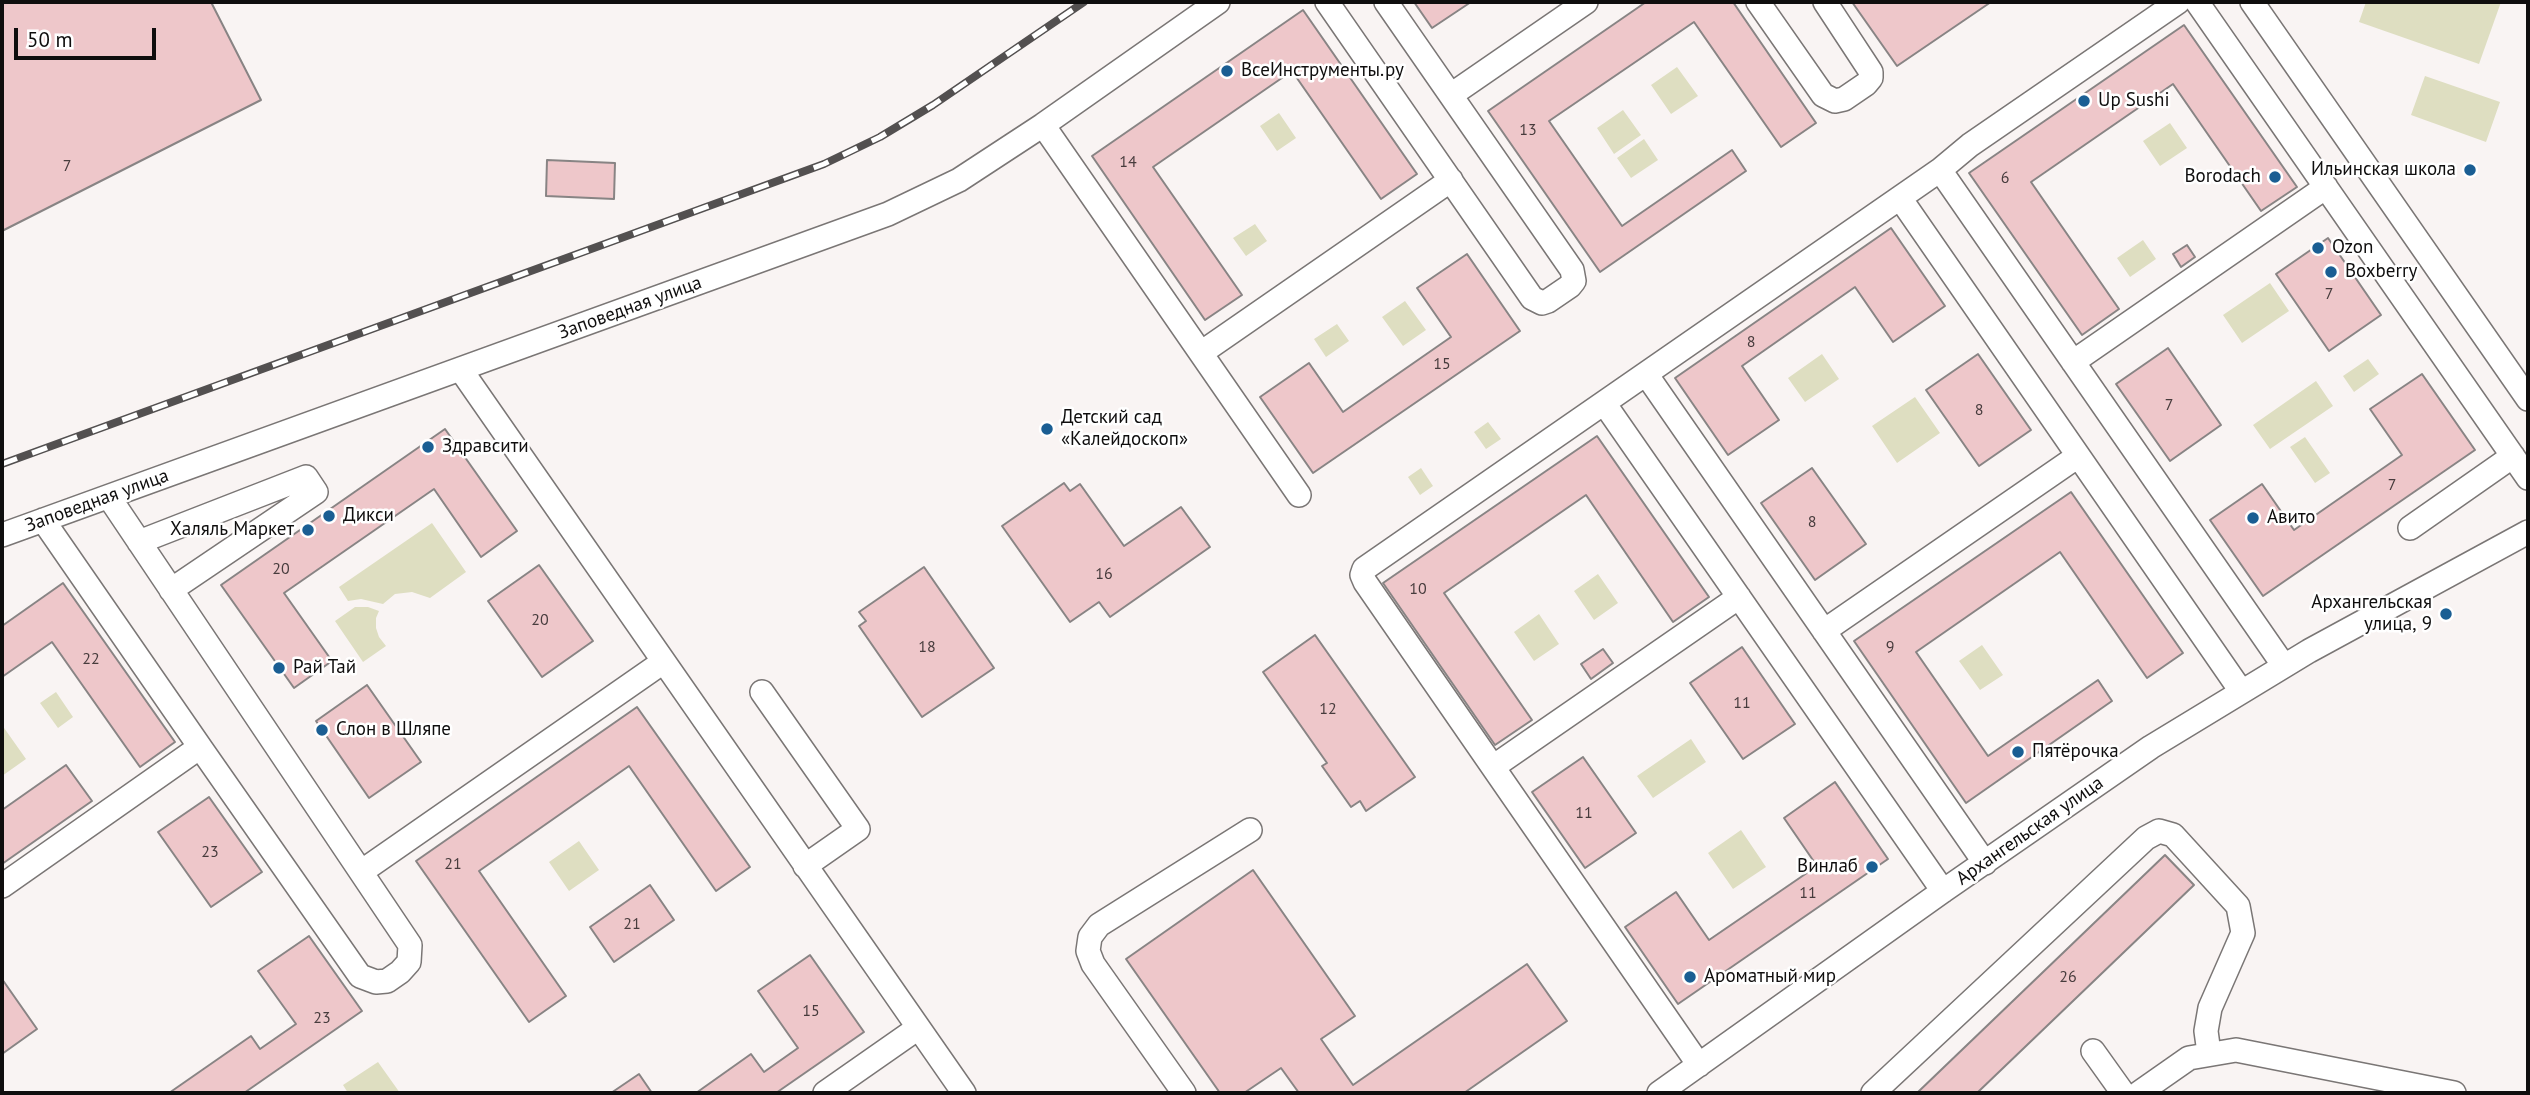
<!DOCTYPE html>
<meta charset="utf-8">
<style>
body{margin:0}
#map{position:relative;width:2530px;height:1095px;overflow:hidden;background:#f9f4f3;font-family:"PT Sans",sans-serif}
canvas{display:block}
.frame{position:absolute;inset:0;border:4px solid #0f0e0e;pointer-events:none}
.scale{position:absolute;left:14px;top:28px;width:142px;height:32px;box-sizing:border-box;border:4px solid #0f0e0e;border-top:0;padding-left:9px;font-size:21px;line-height:24px;white-space:nowrap;color:#0f0e0e;-webkit-text-stroke:5px #fff;paint-order:stroke}
</style>
<div id="map">
<canvas width="2530" height="1095"></canvas>
<div class="frame"></div>
<div class="scale">50 m</div>
</div>
<script>
const g = document.querySelector('canvas').getContext('2d');
g.lineJoin = 'round';
function fillPath(path, color) { g.fillStyle = color; g.fill(path, 'evenodd'); }
const shape = rows => new Path2D(rows.map(r => 'M' + r).join(''));
function stroke(path, color, width, dash) { g.strokeStyle = color; g.lineWidth = width; g.lineCap = dash ? 'butt' : 'round'; g.setLineDash(dash || []); g.stroke(path); }
function label(font, color, halo, rows, align = 'center') {
  g.font = font + ' "PT Sans",sans-serif'; g.lineWidth = 5; g.setLineDash([]); g.textBaseline = 'middle'; g.strokeStyle = halo; g.fillStyle = color; for (const [text, x, y, turn = 0] of rows) {
    g.save(); g.translate(x, y); g.rotate((+turn || 0) * Math.PI / 180); g.textAlign = isNaN(turn) ? turn : align; if (halo) g.strokeText(text, 0, 0); g.fillText(text, 0, 0); g.restore();
  }
}
fillPath(shape([
 [2366,2,2501,2,2479,64,2359,22],
 [1677,67,1698,96,1671,114,1651,85],
 [2425,76,2500,102,2486,142,2411,115],
 [1623,110,1641,135,1614,154,1597,128],
 [1279,113,1296,138,1277,151,1260,126],
 [2170,123,2187,148,2160,166,2143,141],
 [1644,139,1658,160,1631,178,1617,158],
 [1255,224,1267,241,1246,256,1233,238],
 [2143,240,2156,259,2130,277,2117,258],
 [2270,283,2289,311,2242,343,2223,315],
 [1405,301,1426,330,1403,346,1382,317],
 [1337,324,1349,341,1326,357,1314,339],
 [1822,354,1839,379,1805,402,1788,378],
 [2368,359,2379,374,2354,392,2343,376],
 [2316,381,2333,406,2270,449,2253,425],
 [1915,397,1940,433,1897,463,1872,426],
 [1488,422,1501,439,1486,449,1474,432],
 [2305,437,2330,473,2315,483,2290,447],
 [1421,468,1433,486,1420,495,1408,477],
 [432,523,466,572,430,598,412,592,395,594,383,604,361,599,348,601,339,587],
 [1598,574,1618,603,1594,620,1574,591],
 [355,607,368,607,379,611,376,618,376,628,379,637,386,646,363,662,335,621],
 [1539,614,1559,644,1534,661,1514,632],
 [1982,645,2003,675,1980,690,1959,661],
 [56,692,73,717,58,728,40,703],
 [2,725,26,759,2,776],
 [1691,739,1706,762,1653,798,1637,776],
 [1741,830,1766,867,1733,889,1708,853],
 [579,841,599,870,569,891,549,862],
 [378,1062,400,1093,348,1093,343,1085]
]), '#dedec1');
const building = shape([
 [2,2,211,2,261,100,2,231,2,2],
 [1414,2,1471,2,1432,28,1414,2],
 [1646,2,1733,2,1816,123,1781,147,1694,22,1549,121,1622,226,1732,150,1746,171,1600,272,1488,111,1646,2],
 [1852,2,1991,2,1897,66,1852,2],
 [1303,10,1417,174,1381,199,1292,71,1153,167,1242,295,1205,320,1092,156,1303,10],
 [2184,25,2297,187,2261,211,2173,84,2031,182,2119,309,2082,335,1969,173,2184,25],
 [547,160,615,163,614,199,546,196,547,160],
 [1891,228,1945,306,1893,342,1855,287,1742,366,1779,420,1728,455,1675,378,1891,228],
 [2328,238,2381,315,2329,351,2276,274,2328,238],
 [2187,245,2195,257,2181,267,2173,254,2187,245],
 [1467,254,1520,331,1313,473,1260,397,1309,363,1343,412,1451,337,1417,288,1467,254],
 [2168,348,2221,425,2170,461,2116,384,2168,348],
 [1978,354,2031,430,1979,466,1926,390,1978,354],
 [2422,374,2475,450,2263,596,2210,520,2262,484,2294,530,2402,455,2370,409,2422,374],
 [445,429,517,531,481,557,434,489,284,593,332,661,294,688,221,585,445,429],
 [1597,436,1709,597,1673,622,1586,495,1444,593,1532,720,1495,745,1383,583,1597,436],
 [1812,468,1866,544,1815,580,1761,503,1812,468],
 [1064,483,1070,491,1080,484,1124,546,1181,507,1210,547,1110,617,1099,602,1070,622,1002,526,1064,483],
 [2071,492,2183,653,2147,678,2060,552,1916,652,1988,756,2098,680,2112,701,1966,803,1854,641,2071,492],
 [539,565,593,641,542,677,488,601,539,565],
 [924,567,994,668,922,717,859,626,866,621,859,612,924,567],
 [63,583,175,742,140,767,52,642,2,677,2,626,63,583],
 [1315,635,1415,777,1366,811,1360,801,1351,807,1322,766,1327,763,1263,672,1315,635],
 [1742,647,1795,724,1743,759,1690,683,1742,647],
 [1603,649,1613,663,1591,679,1581,664,1603,649],
 [367,685,421,762,369,798,316,721,367,685],
 [637,707,750,867,716,891,629,766,479,871,566,996,529,1022,416,861,637,707],
 [1583,757,1636,833,1585,868,1532,792,1583,757],
 [66,765,92,801,2,864,2,810,66,765],
 [1835,782,1888,859,1678,1004,1625,927,1676,892,1709,940,1817,866,1784,818,1835,782],
 [209,797,262,872,211,907,158,832,209,797],
 [2165,855,2194,885,1977,1093,1917,1093,2165,855],
 [1253,870,1355,1016,1321,1039,1353,1085,1527,964,1567,1021,1464,1093,1299,1093,1281,1068,1244,1093,1220,1093,1126,959,1253,870],
 [650,885,674,920,614,962,590,927,650,885],
 [309,936,362,1011,244,1093,169,1093,251,1036,260,1049,296,1024,258,971,309,936],
 [810,955,864,1032,776,1093,696,1093,751,1054,764,1072,798,1048,758,991,810,955],
 [2,979,37,1029,2,1054,2,979],
 [639,1074,652,1093,611,1093,639,1074]
]);
fillPath(building, '#eec7ca');
stroke(building, '#888484', 2);
const minor = shape([
 [1327,2,1532,298,1542,303,1548,301,1570,286,1574,281,1572,270,1386,2],
 [1758,2,1823,95,1835,101,1844,99,1866,84,1871,78,1871,72,1825,2],
 [2197,2,2528,478],
 [2252,2,2528,399],
 [1451,95,1586,2],
 [1043,125,1299,495],
 [1940,170,2284,666],
 [1900,198,2241,691],
 [1201,353,1451,180],
 [2073,362,2326,187],
 [461,370,964,1093],
 [1646,374,1985,863],
 [1604,403,1943,891],
 [109,497,410,945,409,962,400,972,387,981,376,982,360,976,200,747],
 [2410,528,2513,456],
 [2,535,888,214,959,180,1043,125,1218,2],
 [139,542,306,477,316,492,171,590],
 [1824,631,2078,456],
 [762,692,858,829,805,866],
 [1493,767,1739,597],
 [361,872,663,662],
 [2,886,200,747,43,520],
 [2093,1051,2123,1093],
 [1699,1065,1365,582,1362,575,1364,569,1940,170,1970,145,2178,2],
 [825,1093,918,1028],
 [1184,1093,1093,964,1088,951,1090,937,1099,925,1250,830],
 [1659,1093,1943,891,2151,747,2309,651,2528,532],
 [1873,1093,2146,838,2159,831,2173,835,2238,906,2243,933,2210,1008,2206,1031,2209,1053],
 [2139,1093,2189,1058,2236,1050,2454,1093]
]);
stroke(minor, '#7a7675', 26);
stroke(minor, '#fff', 23);
const rail = shape([
 [2,464,824,164,880,137,933,105,1084,2]
]);
stroke(rail, '#535050', 8);
stroke(rail, '#fff', 5, [16]);
for (const [x, y, r, color] of [
 [1227,71,7,"#1a5e93"],
 [2084,101,7,"#1a5e93"],
 [2470,170,7,"#1a5e93"],
 [2275,177,7,"#1a5e93"],
 [2318,248,7,"#1a5e93"],
 [2331,272,7,"#1a5e93"],
 [1047,429,7,"#1a5e93"],
 [428,447,7,"#1a5e93"],
 [329,516,7,"#1a5e93"],
 [2253,518,7,"#1a5e93"],
 [308,530,7,"#1a5e93"],
 [2446,614,7,"#1a5e93"],
 [279,668,7,"#1a5e93"],
 [322,730,7,"#1a5e93"],
 [2018,752,7,"#1a5e93"],
 [1872,867,7,"#1a5e93"],
 [1690,977,7,"#1a5e93"]
]) { const dot = new Path2D(); dot.arc(x, y, r, 0, 2 * Math.PI); g.fillStyle = color; g.fill(dot); stroke(dot, '#fff', 2.5); }
label('16px', '#473c3d', null, [
 ["13",1528,130],
 ["14",1128,162],
 ["7",67,166],
 ["6",2005,178],
 ["7",2329,294],
 ["8",1751,342],
 ["15",1442,364],
 ["7",2169,405],
 ["8",1979,410],
 ["7",2392,485],
 ["8",1812,522],
 ["20",281,569],
 ["16",1104,574],
 ["10",1418,589],
 ["20",540,620],
 ["18",927,647],
 ["9",1890,647],
 ["22",91,659],
 ["11",1742,703],
 ["12",1328,709],
 ["11",1584,813],
 ["23",210,852],
 ["21",453,864],
 ["11",1808,893],
 ["21",632,924],
 ["26",2068,977],
 ["15",811,1011],
 ["23",322,1018]
]);
label('19px', '#0f0e0e', '#fff', [
 ["ВсеИнструменты.ру",1241,71],
 ["Up Sushi",2098,101],
 ["Ильинская школа",2456,170,"right"],
 ["Borodach",2261,177,"right"],
 ["Ozon",2332,248],
 ["Boxberry",2345,272],
 ["Детский сад",1061,418],
 ["«Калейдоскоп»",1061,440],
 ["Здравсити",442,447],
 ["Дикси",343,516],
 ["Авито",2267,518],
 ["Халяль Маркет",294,530,"right"],
 ["Архангельская",2432,603,"right"],
 ["улица, 9",2432,625,"right"],
 ["Рай Тай",293,668],
 ["Слон в Шляпе",336,730],
 ["Пятёрочка",2032,752],
 ["Винлаб",1858,867,"right"],
 ["Ароматный мир",1704,977]
], 'left');
label('19px', '#0f0e0e', '#fff', [
 ["Заповедная улица",630,308,-20],
 ["Заповедная улица",97,501,-20],
 ["Архангельская улица",2030,831,-35]
]);
</script>
